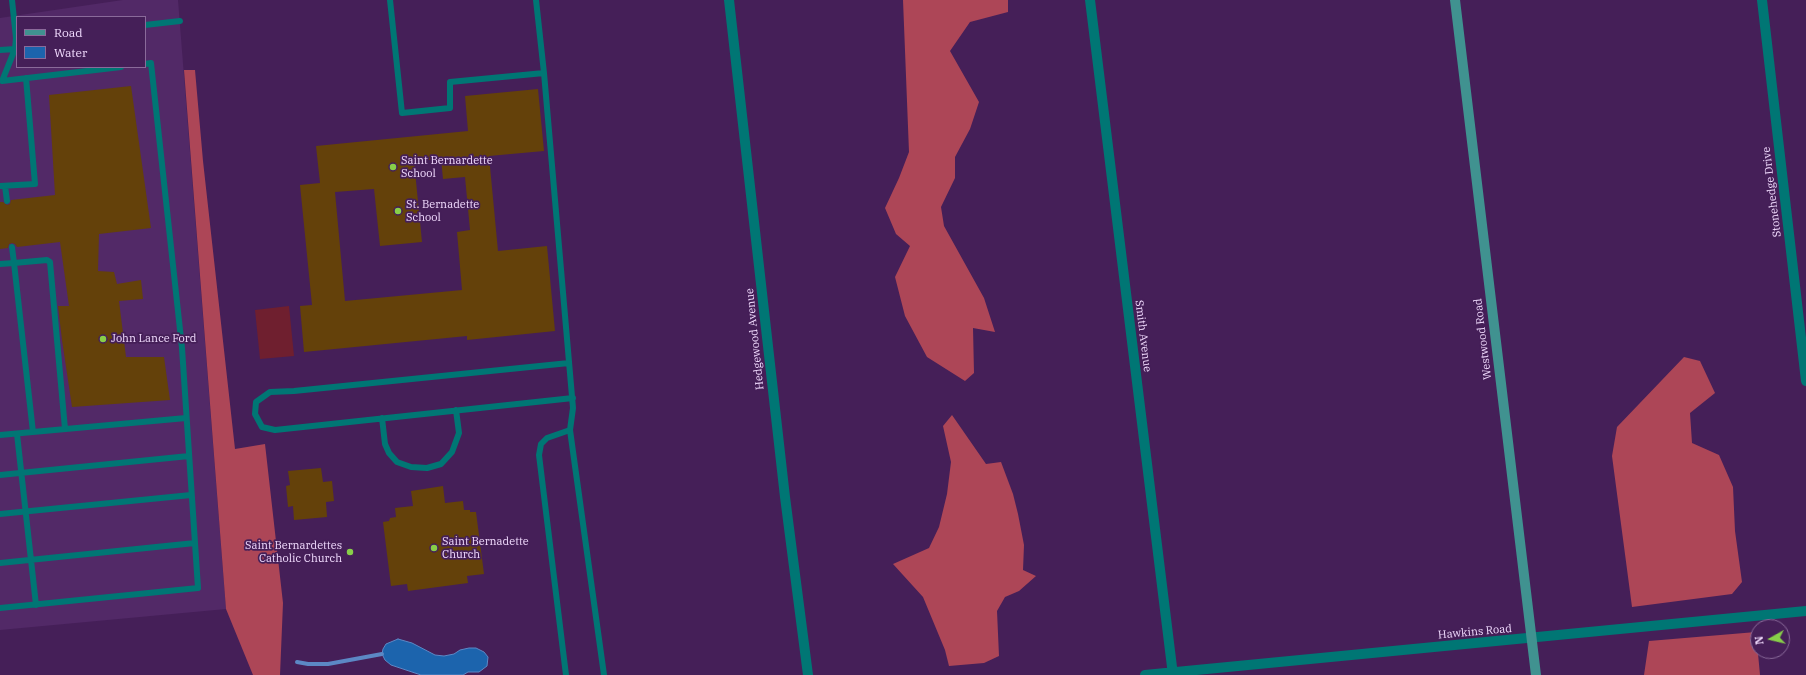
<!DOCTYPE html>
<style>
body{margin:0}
#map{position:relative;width:1806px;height:675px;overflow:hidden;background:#451f58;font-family:"IBM Plex Serif",serif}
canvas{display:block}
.legend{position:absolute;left:16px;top:16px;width:130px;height:52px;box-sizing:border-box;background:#451f58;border:1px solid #8a6a9a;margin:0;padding:5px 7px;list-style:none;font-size:12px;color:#f1dbfe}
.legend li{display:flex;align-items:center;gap:8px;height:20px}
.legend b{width:20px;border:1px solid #8a6a9a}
.north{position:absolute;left:1750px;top:619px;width:40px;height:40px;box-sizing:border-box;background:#451f58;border:1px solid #8a6a9a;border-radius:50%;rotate:262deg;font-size:11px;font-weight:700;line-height:16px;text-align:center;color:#f1dbfe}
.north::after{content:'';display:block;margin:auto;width:14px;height:18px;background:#88cf49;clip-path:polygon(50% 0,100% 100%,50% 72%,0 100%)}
</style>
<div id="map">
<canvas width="1806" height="675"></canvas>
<ul class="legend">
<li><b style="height:5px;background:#409290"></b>Road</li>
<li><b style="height:11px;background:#1c64ad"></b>Water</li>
</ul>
<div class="north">N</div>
</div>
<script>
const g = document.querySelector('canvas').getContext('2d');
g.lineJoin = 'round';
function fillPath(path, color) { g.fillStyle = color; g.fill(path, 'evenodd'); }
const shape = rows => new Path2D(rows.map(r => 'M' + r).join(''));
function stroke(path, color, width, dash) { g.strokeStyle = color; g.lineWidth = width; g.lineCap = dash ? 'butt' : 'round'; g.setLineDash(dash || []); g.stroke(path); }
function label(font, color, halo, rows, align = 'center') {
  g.font = font + ' "IBM Plex Serif",serif'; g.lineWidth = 3.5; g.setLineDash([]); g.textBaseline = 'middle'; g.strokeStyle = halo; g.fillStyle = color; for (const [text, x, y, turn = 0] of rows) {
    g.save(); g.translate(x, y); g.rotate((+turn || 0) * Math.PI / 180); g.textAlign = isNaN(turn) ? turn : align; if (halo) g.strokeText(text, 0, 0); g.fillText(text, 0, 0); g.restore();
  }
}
fillPath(shape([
 [123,0,178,0,226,609,0,630,0,18],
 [17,17,145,17,145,67,17,67]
]), '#522967');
fillPath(shape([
 [289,306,294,356,260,359,255,310]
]), '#6f1f2f');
fillPath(shape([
 [903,0,1008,0,1008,12,970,22,950,51,979,102,970,129,955,157,955,178,941,207,944,226,984,298,995,332,973,328,974,373,965,381,927,357,905,316,895,277,910,246,896,234,885,208,899,178,909,152],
 [184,70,195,70,203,161,235,449,265,444,283,603,280,675,253,675,226,609],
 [1684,357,1700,361,1715,393,1690,413,1692,443,1719,455,1733,487,1735,531,1742,582,1732,594,1632,607,1612,456,1617,427],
 [952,415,986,464,1001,462,1013,494,1018,514,1024,545,1023,570,1036,576,1019,591,1005,597,997,611,999,656,984,663,949,666,945,650,923,597,893,564,929,548,939,527,947,494,951,462,943,426],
 [1756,632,1760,675,1644,675,1649,641]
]), '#ad4657');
const water = shape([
 [398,639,412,643,435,655,444,656,454,654,460,650,469,648,476,648,484,652,488,657,487,666,479,672,468,672,463,675,421,675,391,665,385,660,382,654,383,649,386,644,398,639]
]);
fillPath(water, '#1c64ad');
stroke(water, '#5c88c5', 1);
stroke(shape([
 [297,662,308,664,328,664,382,654]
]), '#5c88c5', 4);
fillPath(shape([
 [131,86,151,228,99,234,98,271,114,272,117,284,141,280,143,299,119,301,126,357,164,357,170,400,72,407,62,340,58,306,69,306,60,242,17,247,15,244,12,243,9,244,8,248,0,249,0,202,3,202,7,205,10,204,11,200,55,195,49,95],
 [538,89,544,151,489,156,498,251,547,246,555,331,467,340,467,336,304,352,300,306,312,305,300,185,320,183,316,146,468,131,465,96],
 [441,159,443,179,465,177,470,230,457,232,462,290,345,301,335,192,374,189,380,246,422,242,414,161],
 [321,468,323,482,332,481,334,501,326,502,327,517,294,520,293,506,288,507,286,486,290,485,288,471],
 [443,486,445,503,463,501,464,510,470,510,470,512,476,512,484,574,467,576,468,583,408,591,407,584,391,586,383,522,389,521,390,518,396,517,395,508,413,506,411,491]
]), '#64410a');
stroke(shape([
 [12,0,16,38,15,49,2,81,121,67],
 [390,0,402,113,450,108,450,82,544,73],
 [536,0,544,73,573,408,570,430,604,675],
 [145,25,180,21],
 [0,50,15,49],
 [0,186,35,184,26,78],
 [5,186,7,201],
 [12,247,14,263,47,260,50,262,65,429],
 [0,264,14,263,33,432],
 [569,363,294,391,270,392,256,402,255,414,262,427,275,430,573,398],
 [382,418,385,444,389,453,397,462,411,467,427,468,441,464,452,452,459,433,456,410],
 [17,434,36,605],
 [0,435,186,418],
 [0,475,189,456],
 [0,514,191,495],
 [0,563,195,543],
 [0,608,198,588,182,348,151,63,145,64],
 [566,675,539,455,541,444,547,438,570,430]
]), '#007674', 6);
stroke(shape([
 [729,0,785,497,808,675],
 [1090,0,1173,675],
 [1762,0,1806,381],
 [1145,675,1806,611]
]), '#007674', 10);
stroke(shape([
 [1455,0,1536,675]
]), '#409290', 10);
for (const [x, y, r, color] of [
 [393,167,4,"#88cf49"],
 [398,211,4,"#88cf49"],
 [103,339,4,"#88cf49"],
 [434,548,4,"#88cf49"],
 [350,552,4,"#88cf49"]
]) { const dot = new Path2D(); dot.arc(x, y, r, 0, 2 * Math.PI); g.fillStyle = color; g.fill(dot); stroke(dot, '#451f58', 1.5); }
label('11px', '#f1dbfe', '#451f58', [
 ["Saint Bernardette",401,161],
 ["School",401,174],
 ["St. Bernadette",406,205],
 ["School",406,218],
 ["John Lance Ford",111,339],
 ["Saint Bernadette",442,542],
 ["Church",442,555],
 ["Saint Bernardettes",342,546,"right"],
 ["Catholic Church",342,559,"right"]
], 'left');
label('11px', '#f1dbfe', '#451f58', [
 ["Stonehedge Drive",1772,192,-97],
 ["Smith Avenue",1143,336,83],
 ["Hedgewood Avenue",755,339,-96],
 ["Westwood Road",1483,339,-97],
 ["Hawkins Road",1475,632,-5]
]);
</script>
